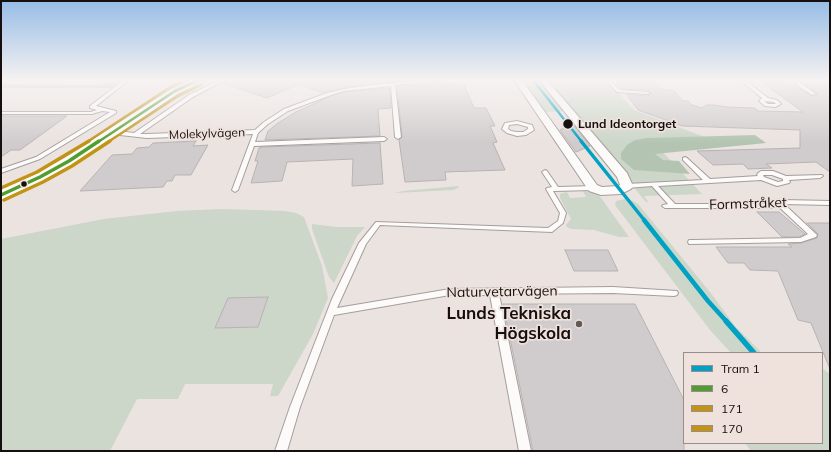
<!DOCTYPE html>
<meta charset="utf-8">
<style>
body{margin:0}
#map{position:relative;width:831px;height:452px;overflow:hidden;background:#ebe3e0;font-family:Mulish,sans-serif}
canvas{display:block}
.frame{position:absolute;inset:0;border:2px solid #15100f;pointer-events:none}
.legend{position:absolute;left:683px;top:352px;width:140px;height:92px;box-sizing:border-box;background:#efe1dc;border:1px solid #988d8a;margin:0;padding:5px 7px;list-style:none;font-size:12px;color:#15100f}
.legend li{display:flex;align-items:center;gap:8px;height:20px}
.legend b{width:20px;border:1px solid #988d8a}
</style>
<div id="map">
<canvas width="831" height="452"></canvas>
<div class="frame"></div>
<ul class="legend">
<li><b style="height:5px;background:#01a1c4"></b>Tram 1</li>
<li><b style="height:5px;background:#509e2f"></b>6</li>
<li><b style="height:5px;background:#c29314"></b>171</li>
<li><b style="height:5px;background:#c29314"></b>170</li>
</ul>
</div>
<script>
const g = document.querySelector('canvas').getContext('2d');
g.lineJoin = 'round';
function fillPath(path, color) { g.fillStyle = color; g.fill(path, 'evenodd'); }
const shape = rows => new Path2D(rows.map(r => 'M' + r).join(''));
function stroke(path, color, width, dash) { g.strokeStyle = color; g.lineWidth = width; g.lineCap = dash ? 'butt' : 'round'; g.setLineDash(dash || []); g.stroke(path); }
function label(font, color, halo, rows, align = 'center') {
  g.font = font + ' Mulish,sans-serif'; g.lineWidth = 3.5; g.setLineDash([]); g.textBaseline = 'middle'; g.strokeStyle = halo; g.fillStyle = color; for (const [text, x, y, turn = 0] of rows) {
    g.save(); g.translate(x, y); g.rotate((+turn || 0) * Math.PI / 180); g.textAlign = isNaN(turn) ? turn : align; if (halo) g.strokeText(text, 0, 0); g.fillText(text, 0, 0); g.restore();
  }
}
fillPath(shape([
 [522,80,540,80,567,111,545,112],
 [548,80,608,80,634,110,715,141,655,144,702,194,644,196,649,203,645,201],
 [459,186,458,188,453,190,395,193,403,191],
 [583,191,591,192,599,195,629,237,619,237,594,230,571,229,567,227,566,225,571,219,560,198,560,194,567,192,570,198,586,197],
 [625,199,633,201,638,204,710,292,735,326,762,353,731,353,710,330,615,205,616,201],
 [222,209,285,211,296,213,304,217,322,266,328,298,313,334,278,396,270,396,273,384,185,384,178,399,137,399,110,451,1,451,1,239,104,219,177,211],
 [312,224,336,227,365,227,357,236,334,283,329,277,312,229],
 [822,368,830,374,830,451,751,451,745,443,822,443]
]), '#ccd6c9');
fillPath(shape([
 [113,80,122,80,112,88,1,88,1,84,98,85],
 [755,135,766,143,655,154,663,160,679,161,690,174,634,170,621,159,621,153,627,145,635,140,647,138]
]), '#b3c5b2');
const building = shape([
 [226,80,410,80,344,88,323,93,299,84,267,98,222,83,226,80],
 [616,80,654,80,661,89,674,91,683,101,688,101,692,105,702,108,706,105,714,105,727,107,755,108,758,111,803,112,759,80,780,81,783,83,794,83,796,86,812,96,817,94,804,84,830,84,830,172,816,162,766,164,772,168,748,169,743,164,713,165,697,151,800,148,800,130,682,126,638,110,626,94,648,96,651,92,648,90,623,89,616,80],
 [463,83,474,108,486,108,495,126,490,126,497,142,493,143,505,170,445,172,446,180,405,182,399,140,402,137,397,86,463,83],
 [390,88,391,108,378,109,380,136,265,140,268,131,278,123,296,112,331,96,344,92,390,88],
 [1,116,67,116,20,150,11,150,1,157,1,116],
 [573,124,590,146,576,152,560,130,573,124],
 [196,141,193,146,208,145,191,175,175,175,172,181,167,181,163,187,80,191,112,155,132,154,137,148,149,147,153,143,196,141],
 [380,143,383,184,352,186,353,159,287,162,282,181,251,183,258,161,255,161,259,148,262,147,380,143],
 [757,212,779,212,805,234,800,237,782,237,757,212],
 [807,223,830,223,830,369,811,323,798,320,778,271,750,270,744,263,728,263,716,247,792,247,788,244,801,243,817,238,818,234,807,223],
 [565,250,608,250,618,271,574,271,565,250],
 [268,297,258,327,215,328,228,298,268,297],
 [503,304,635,304,684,400,684,451,533,451,503,304]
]);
fillPath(building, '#d0cbcc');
stroke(building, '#b7b3b3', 1);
const service = shape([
 [124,80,129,80,96,106,116,111,116,113,40,159,1,173,1,169,36,157,110,112,102,111,92,114,1,114,1,112,91,112,97,110,90,108,90,106,124,80],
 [220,80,225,80,193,97,140,134,147,134,255,130,264,122,284,109,327,93,344,89,372,85,426,80,442,80,440,81,395,85,401,137,398,139,395,137,391,86,344,91,331,95,288,111,268,124,258,133,255,142,384,137,387,139,384,141,254,146,238,190,235,192,232,190,253,134,147,138,111,134,108,132,111,130,134,133,189,95,220,80],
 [606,80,610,80,620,90,648,92,650,93,648,94,617,92,606,80],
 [740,80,745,80,768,98,777,100,781,104,775,107,765,106,759,101,762,98,740,80],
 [764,101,774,102,776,104,768,104,764,101],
 [794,80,798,80,801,83,816,94,812,95,797,85,794,80],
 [517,121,532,125,534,130,526,135,517,136,507,133,502,129,505,123,517,121],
 [517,124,528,127,528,129,523,132,517,132,511,131,508,129,509,125,517,124],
 [685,157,687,158,710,179,758,176,757,175,758,173,761,171,773,171,786,176,822,175,823,176,820,178,789,180,790,182,789,183,777,186,761,180,658,186,675,204,770,204,783,200,830,201,830,205,784,204,817,235,816,237,801,242,689,244,688,242,689,240,692,240,800,238,808,234,778,206,770,208,665,208,662,206,663,205,668,204,652,186,627,188,624,186,627,184,703,180,683,160,683,158,685,157],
 [763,175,772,175,783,179,783,181,778,182,764,177,763,175],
 [545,170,547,171,558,187,593,186,596,188,593,190,553,191,566,213,563,223,552,232,380,225,366,244,337,308,450,289,613,287,677,291,678,293,677,295,674,296,613,293,499,294,531,451,519,451,490,295,450,295,334,315,300,407,287,451,275,451,290,407,332,299,359,243,376,222,548,228,558,221,560,213,546,189,547,188,552,187,542,172,545,170]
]);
const minor = shape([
 [514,80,522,80,597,185,602,187,618,186,620,185,617,177,539,80,547,80,627,173,633,186,631,189,621,194,601,195,589,191,514,80]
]);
const tertiary = shape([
 [191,80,204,80,203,82,179,93,74,164,45,180,1,200,1,189,35,174,64,158,171,89,191,80]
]);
stroke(service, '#a49e9c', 2);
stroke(minor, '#a49e9c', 2);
stroke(tertiary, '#a49e9c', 2);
fillPath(service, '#fcfbfa');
fillPath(minor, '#fcfbfa');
fillPath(tertiary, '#fcfbfa');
stroke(shape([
 [98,142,175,91,199,80]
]), '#509e2f', 2.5);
stroke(shape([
 [1,195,40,177,69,161,99,141]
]), '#509e2f', 3.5);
stroke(shape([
 [108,142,178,96,201,85]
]), '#c29314', 2.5);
stroke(shape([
 [4,200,43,182,72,166,110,141]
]), '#c29314', 3.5);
stroke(shape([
 [87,142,172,86,185,80]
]), '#c29314', 2.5);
stroke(shape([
 [1,188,37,172,89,141]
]), '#c29314', 3.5);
stroke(shape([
 [533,80,582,142]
]), '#01a1c4', 2.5);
stroke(shape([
 [581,141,645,221]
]), '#01a1c4', 3.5);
stroke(shape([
 [644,220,708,301,727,322]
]), '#01a1c4', 4.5);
stroke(shape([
 [726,321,754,353]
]), '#01a1c4', 5.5);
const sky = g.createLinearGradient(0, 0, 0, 143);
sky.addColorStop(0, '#96bce6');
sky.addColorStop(0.56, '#f6f2f1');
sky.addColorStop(1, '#f6f2f100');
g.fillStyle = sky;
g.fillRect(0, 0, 831, 143);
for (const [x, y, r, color] of [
 [568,124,5.5,"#15100f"],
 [24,184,3.5,"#15100f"],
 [579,324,4,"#605a58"]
]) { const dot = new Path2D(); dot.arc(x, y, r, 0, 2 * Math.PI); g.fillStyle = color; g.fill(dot); stroke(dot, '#efe1dc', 1.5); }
label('bold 12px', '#15100f', '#efe1dc', [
 ["Lund Ideontorget",578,124]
], 'left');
label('12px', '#15100f', '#efe1dc', [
 ["Molekylvägen",207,134,-2]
]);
label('14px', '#15100f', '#efe1dc', [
 ["Formstråket",748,204,-2],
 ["Naturvetarvägen",502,292,-1]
]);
label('bold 17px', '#15100f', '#efe1dc', [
 ["Lunds Tekniska",571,314],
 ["Högskola",571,334]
], 'right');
</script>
